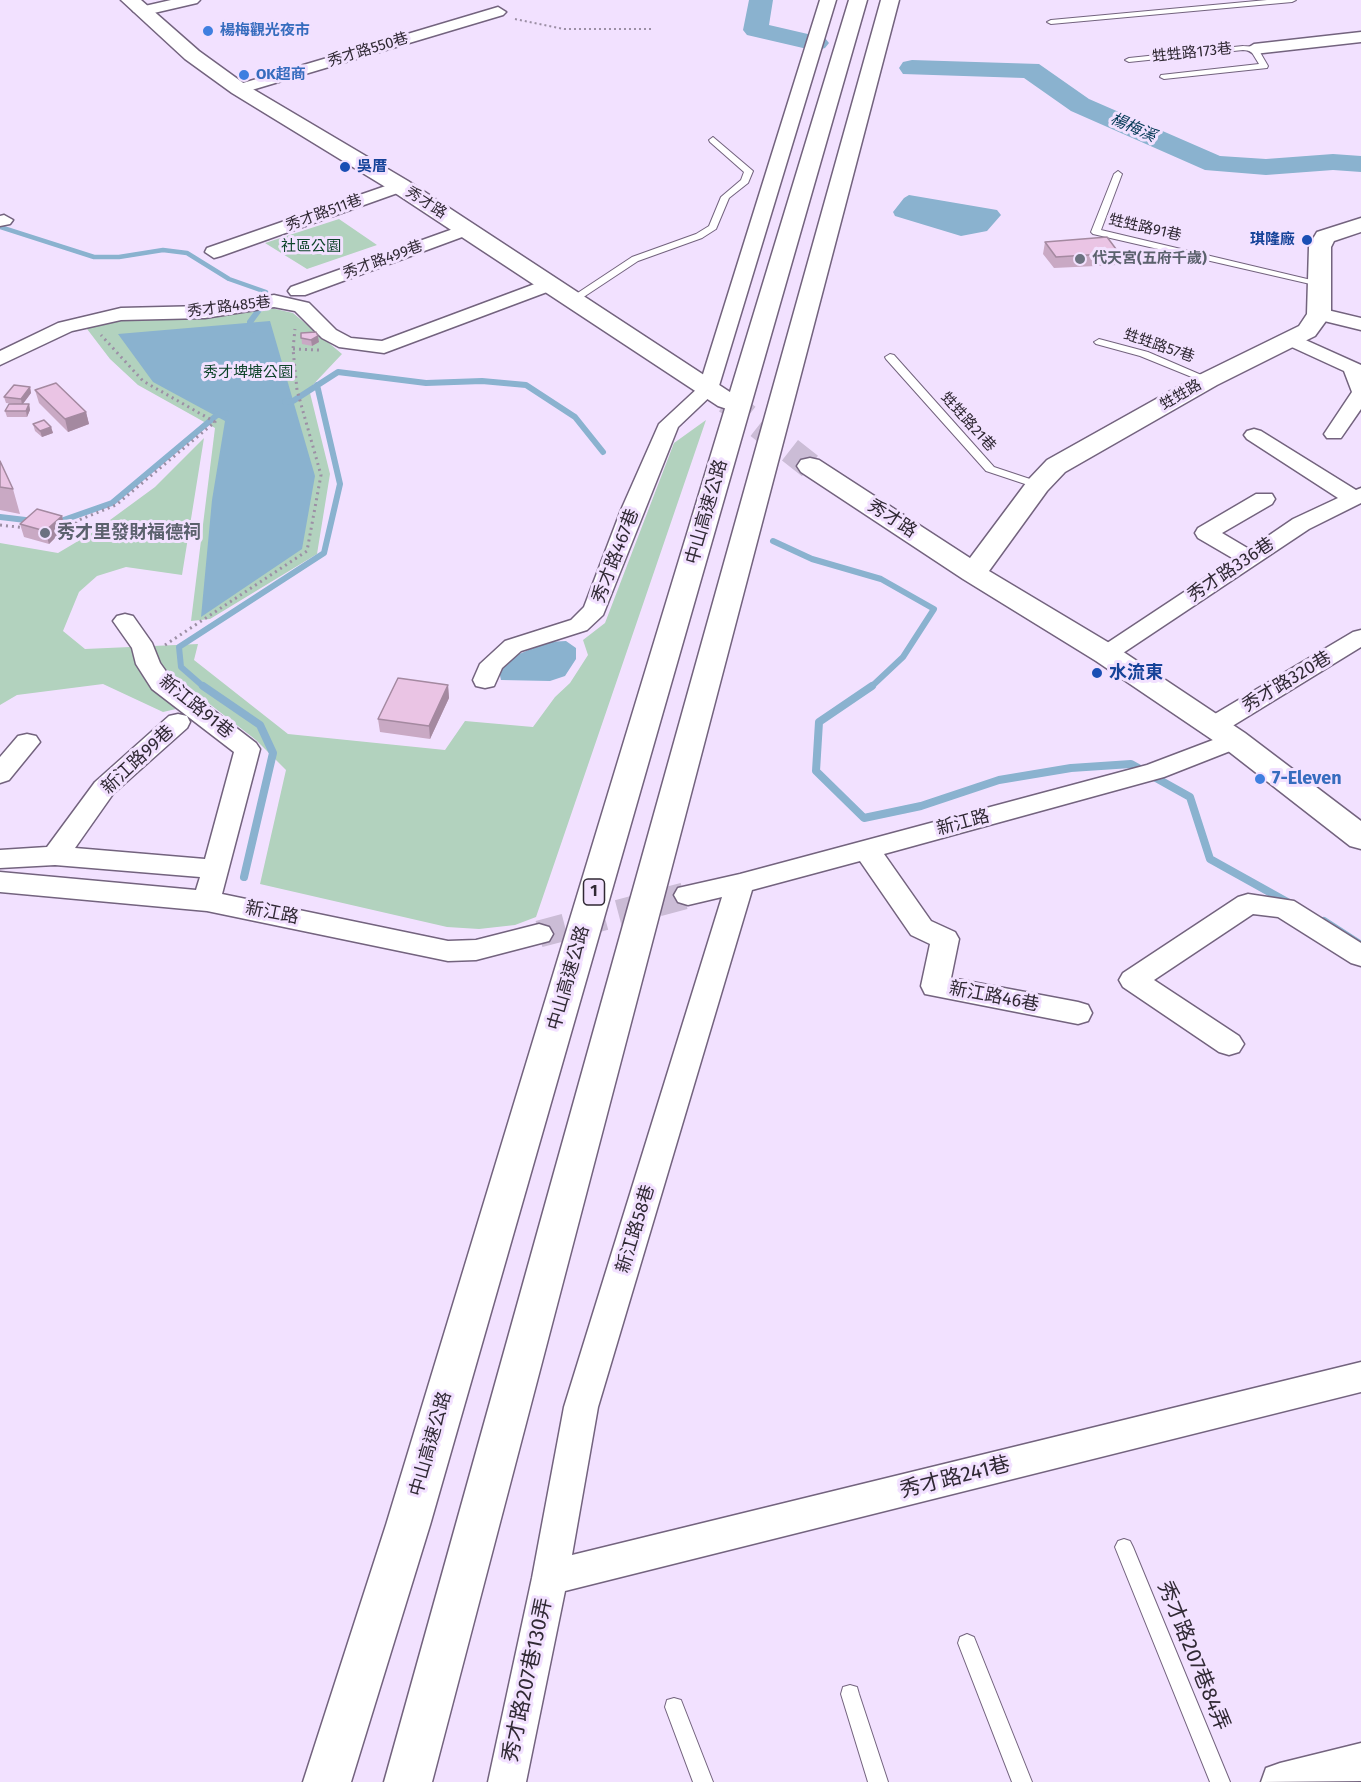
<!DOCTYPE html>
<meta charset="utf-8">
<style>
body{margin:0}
canvas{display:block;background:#f2e1ff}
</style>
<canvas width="1361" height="1782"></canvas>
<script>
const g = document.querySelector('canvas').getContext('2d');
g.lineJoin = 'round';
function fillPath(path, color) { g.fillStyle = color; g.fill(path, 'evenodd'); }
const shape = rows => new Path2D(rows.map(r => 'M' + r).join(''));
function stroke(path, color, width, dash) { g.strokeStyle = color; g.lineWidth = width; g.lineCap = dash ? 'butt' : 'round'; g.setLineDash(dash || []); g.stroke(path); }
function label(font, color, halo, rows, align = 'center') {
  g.font = font + ' "Fira Sans","Noto Sans TC",sans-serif'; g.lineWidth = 6; g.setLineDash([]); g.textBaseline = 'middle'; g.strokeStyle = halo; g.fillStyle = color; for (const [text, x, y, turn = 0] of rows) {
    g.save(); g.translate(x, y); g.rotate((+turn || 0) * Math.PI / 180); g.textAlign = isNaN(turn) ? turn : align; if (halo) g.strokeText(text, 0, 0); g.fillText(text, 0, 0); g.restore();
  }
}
fillPath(shape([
 [339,219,377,245,307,269,265,243],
 [271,308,293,313,342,354,309,389,330,474,317,554,210,619,191,621,215,428,138,385,110,359,84,325,113,319,205,316],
 [706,420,536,917,515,925,479,929,447,927,260,884,286,770,256,740,207,702,163,712,103,684,17,695,0,705,0,543,58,553,95,531,155,487,204,438,182,575,126,567,97,576,79,592,63,631,85,649,198,644,194,660,288,734,445,750,465,721,533,727,555,697,570,683,588,655,583,640,605,623,674,443]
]), '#b2d2be');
fillPath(shape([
 [909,195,997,210,1001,215,987,231,961,236,895,216,893,212,904,198],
 [270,321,315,476,302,549,201,617,212,500,225,421,153,382,118,334],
 [566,641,576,648,576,659,565,676,550,681,501,680,499,671,510,658,547,642]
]), '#8ab2cf');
stroke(shape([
 [0,227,94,257,119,257,163,250,187,253,229,279,266,292,264,304]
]), '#8ab2cf', 4.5);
stroke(shape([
 [253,330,250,322,264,303],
 [285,402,293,401,338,372,426,383,482,381,526,385,575,417,603,452],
 [0,517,34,521],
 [55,523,112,503,217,415,226,413],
 [773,541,812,559,881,579,934,609,903,657,870,688],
 [205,688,181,667,179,647,324,553,340,484,317,385]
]), '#8ab2cf', 6);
stroke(shape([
 [203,686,260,725,273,753,244,877],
 [872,686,819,722,816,771,864,818,921,806,999,780,1071,768,1131,764,1190,797,1210,859,1289,903],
 [1324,921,1361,945]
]), '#8ab2cf', 8);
fillPath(shape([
 [749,0,773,0,769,25,825,38,829,43,825,48,816,51,747,35,743,30,749,0],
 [912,60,1039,64,1089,99,1220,156,1266,159,1333,154,1361,156,1361,172,1333,170,1266,175,1205,170,1071,111,1024,78,903,74,899,68,903,62,912,60]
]), '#8ab2cf');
stroke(shape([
 [539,934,688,895]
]), '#cbbcd6', 27, [27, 14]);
stroke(shape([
 [727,401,810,466]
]), '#cbbcd6', 26, [26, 14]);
const lane = shape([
 [1267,0,1296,0,1292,2,1051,24,1047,22,1051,20,1267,0],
 [1243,46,1257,47,1268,66,1267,68,1164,79,1160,77,1161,75,1259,64,1251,51,1243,50,1129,62,1125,60,1129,58,1243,46],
 [713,137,753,171,748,183,729,198,716,229,702,238,638,261,576,302,570,302,570,298,632,257,696,234,709,226,721,197,741,180,744,172,710,142,709,140,713,137],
 [1118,171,1122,174,1101,230,1324,283,1319,286,1093,234,1091,232,1114,174,1118,171],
 [1099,339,1148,352,1213,380,1208,383,1204,382,1140,356,1096,344,1094,342,1099,339],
 [890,354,894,355,994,467,1042,483,1042,487,1034,487,986,471,886,359,885,357,890,354],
 [1124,1539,1130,1541,1133,1547,1230,1782,1210,1782,1115,1547,1118,1541,1124,1539],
 [967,1634,974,1637,1032,1782,1012,1782,958,1643,960,1637,967,1634],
 [850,1685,857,1687,859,1694,888,1782,868,1782,841,1694,843,1687,850,1685],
 [674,1698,681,1700,713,1782,693,1782,665,1707,667,1700,674,1698]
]);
const street = shape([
 [171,0,200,0,197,3,141,16,133,11,136,8,171,0],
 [820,0,836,0,718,389,678,427,603,615,587,630,521,651,502,668,494,686,485,688,476,686,473,680,480,664,505,641,571,620,584,607,621,510,659,424,699,387,820,0],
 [498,7,506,12,503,15,245,92,233,92,231,89,233,86,498,7],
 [1361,32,1361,42,1254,54,1246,49,1254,44,1361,32],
 [400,181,409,186,406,190,221,256,214,258,205,252,207,248,400,181],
 [4,215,13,220,10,224,0,226,0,216,4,215],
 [467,224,476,229,473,233,305,295,291,295,288,291,291,287,467,224],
 [548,279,555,281,558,285,555,289,384,353,339,347,322,338,295,311,274,307,205,318,121,320,72,331,0,365,0,351,58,323,121,308,205,306,274,295,309,303,336,330,351,338,382,341,548,279],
 [1319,308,1361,318,1361,330,1312,318,1309,314,1319,308],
 [1290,333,1361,365,1361,409,1341,438,1327,438,1324,434,1352,392,1344,371,1283,343,1280,339,1283,335,1290,333],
 [1254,429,1261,431,1356,490,1361,488,1361,503,1309,529,1114,659,1106,662,1098,659,1094,654,1098,649,1234,559,1198,538,1195,533,1198,528,1256,494,1272,494,1275,499,1272,504,1222,533,1249,549,1293,519,1338,498,1247,439,1244,435,1247,431,1254,429],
 [125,614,133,616,152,643,160,663,170,677,256,743,260,749,222,894,448,941,476,940,539,924,549,927,553,934,549,941,476,960,448,961,207,911,0,892,0,872,196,890,200,877,55,865,0,868,0,850,47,847,95,782,169,716,178,714,187,716,190,722,187,728,113,794,75,848,205,859,234,752,152,689,136,664,132,648,113,621,117,616,125,614],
 [1361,630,1361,647,1221,733,1212,735,1203,733,1200,727,1203,721,1353,632,1361,630],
 [1234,732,1243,734,1247,740,1243,746,1164,777,884,854,931,921,955,932,959,939,951,978,1078,1002,1088,1005,1092,1013,1088,1021,1078,1024,925,994,921,986,930,944,911,935,860,861,752,890,598,1407,572,1555,1361,1362,1361,1392,565,1591,526,1782,488,1782,532,1578,564,1407,722,897,688,905,678,902,674,895,678,888,740,874,1147,765,1234,732],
 [27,734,36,736,40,742,9,780,0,783,0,757,18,736,27,734],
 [1248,894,1294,901,1361,943,1361,966,1351,963,1278,917,1253,914,1154,980,1239,1036,1244,1044,1239,1052,1229,1055,1219,1052,1123,987,1119,980,1123,973,1238,897,1248,894],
 [1361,1743,1361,1781,1261,1782,1266,1768,1280,1763,1361,1743]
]);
const secondary = shape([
 [121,0,141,0,199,51,246,85,408,181,736,396,740,401,736,406,727,409,718,406,392,191,232,93,185,59,121,0],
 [1361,218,1361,232,1334,241,1331,247,1331,314,1315,336,1217,385,1065,472,1047,491,989,571,1116,647,1245,733,1361,821,1361,849,1350,846,1223,747,1096,661,963,579,801,472,797,466,801,460,810,458,819,460,970,558,1029,479,1047,460,1199,375,1299,326,1307,314,1309,247,1314,237,1317,232,1361,218]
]);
const highway = shape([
 [849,0,867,0,430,1525,351,1782,303,1782,386,1525,849,0],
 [881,0,899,0,432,1782,384,1782,881,0]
]);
stroke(lane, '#73637e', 2);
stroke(street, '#73637e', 3);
stroke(secondary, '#73637e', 3);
stroke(highway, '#73637e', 3);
stroke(shape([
 [515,19,564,29,651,29]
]), '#9c8fa5', 2, [2, 3]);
stroke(shape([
 [293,349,319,350],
 [0,525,26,528],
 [57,533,66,535,79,520,116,505,215,422,143,381,101,335],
 [165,645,307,551,321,475,297,390,293,349,295,329]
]), '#9c8fa5', 3, [2, 4]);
fillPath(lane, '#fff');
fillPath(street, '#fff');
fillPath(secondary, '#fff');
fillPath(highway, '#fff');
fillPath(shape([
 [1045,242,1119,253,1117,265,1054,268,1043,254],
 [301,333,319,342,312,346,302,344],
 [30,387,31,393,23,404,29,404,30,410,27,417,7,417,5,411,15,404,6,403,4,397],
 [35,390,86,412,89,424,68,432,39,403],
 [33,424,51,427,53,433,42,437,35,431],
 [0,461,13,489,20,514,0,510],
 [20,524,65,528,49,544,24,537],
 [448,685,449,698,430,739,380,732,378,719]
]), '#c9a9c4');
fillPath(shape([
 [318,336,319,342,312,346,311,340],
 [30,387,31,393,22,405,21,399],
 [29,404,30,410,27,417,26,411],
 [86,412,89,424,68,432,65,419],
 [51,427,53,433,42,437,40,431],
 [62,516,65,528,49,544,45,531],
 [448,685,449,698,430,739,429,726]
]), '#a489a0');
const building = shape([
 [1107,237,1119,253,1056,257,1045,242,1107,237],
 [316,332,318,336,311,340,301,338,301,333,316,332],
 [56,383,86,412,65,419,35,390,56,383],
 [14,385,30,387,21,399,4,397,14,385],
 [9,404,29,404,26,411,5,411,9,404],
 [44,420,51,427,40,431,33,424,44,420],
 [0,461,13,489,0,487,0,461],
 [37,509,62,516,45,531,20,524,37,509],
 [398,678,448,685,429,726,378,719,398,678]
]);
fillPath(building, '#eac4e4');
stroke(building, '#a489a0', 1.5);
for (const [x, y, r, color] of [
 [208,31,6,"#3f7fe0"],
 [244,75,6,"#3f7fe0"],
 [345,167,6,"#1a4fb4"],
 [1307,240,6,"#1a4fb4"],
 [1080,259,6,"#6b7280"],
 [45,533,6,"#6b7280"],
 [1097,673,6,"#1a4fb4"],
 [1260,779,6,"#3f7fe0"]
]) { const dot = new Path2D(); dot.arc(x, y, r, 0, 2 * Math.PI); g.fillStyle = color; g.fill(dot); stroke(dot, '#f2e1ff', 2); }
label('bold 15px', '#366cbe', '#f2e1ff', [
 ["楊梅觀光夜市",220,31],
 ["OK超商",256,75]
], 'left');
label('15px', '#302934', '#f2e1ff', [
 ["秀才路550巷",368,50,-17],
 ["甡甡路173巷",1192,53,-6],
 ["秀才路",426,203,33],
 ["秀才路511巷",324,213,-20],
 ["甡甡路91巷",1145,228,13],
 ["秀才路499巷",383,260,-20],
 ["秀才路485巷",229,307,-7],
 ["甡甡路57巷",1159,346,19],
 ["甡甡路",1181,395,-30],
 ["甡甡路21巷",968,422,48]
]);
label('bold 15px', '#164399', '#f2e1ff', [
 ["吳厝",357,167],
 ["琪隆廠",1295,240,"right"]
], 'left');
label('15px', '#0e442a', '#f2e1ff', [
 ["社區公園",311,247],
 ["秀才埤塘公園",248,373]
]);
label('bold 15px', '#5b616d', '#f2e1ff', [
 ["代天宮(五府千歲)",1092,259]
], 'left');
label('italic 16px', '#043956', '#f2e1ff', [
 ["楊梅溪",1133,128,24]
]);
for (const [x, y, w] of [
 [594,892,21]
]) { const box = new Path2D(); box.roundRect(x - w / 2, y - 13, w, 26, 4.5); g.fillStyle = '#f2e1ff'; g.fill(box); stroke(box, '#302934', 1.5); }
label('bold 16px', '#302934', null, [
 ["1",594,892]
]);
label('18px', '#302934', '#f2e1ff', [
 ["中山高速公路",707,512,-74],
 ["秀才路",892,519,33],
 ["秀才路467巷",616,556,-69],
 ["秀才路336巷",1231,570,-34],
 ["秀才路320巷",1287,682,-31],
 ["新江路91巷",196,707,39],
 ["新江路99巷",138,760,-43],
 ["新江路",963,823,-15],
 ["新江路",272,913,11],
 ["中山高速公路",569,978,-74],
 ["新江路46巷",994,997,11],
 ["新江路58巷",636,1229,-73],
 ["中山高速公路",431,1444,-74]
]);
label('bold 18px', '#5b616d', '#f2e1ff', [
 ["秀才里發財福德祠",57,533]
], 'left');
label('bold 18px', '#164399', '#f2e1ff', [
 ["水流東",1109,673]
], 'left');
label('bold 18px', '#366cbe', '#f2e1ff', [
 ["7-Eleven",1272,779]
], 'left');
label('21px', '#302934', '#f2e1ff', [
 ["秀才路241巷",955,1478,-14],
 ["秀才路207巷84弄",1193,1656,68],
 ["秀才路207巷130弄",528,1680,-78]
]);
</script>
